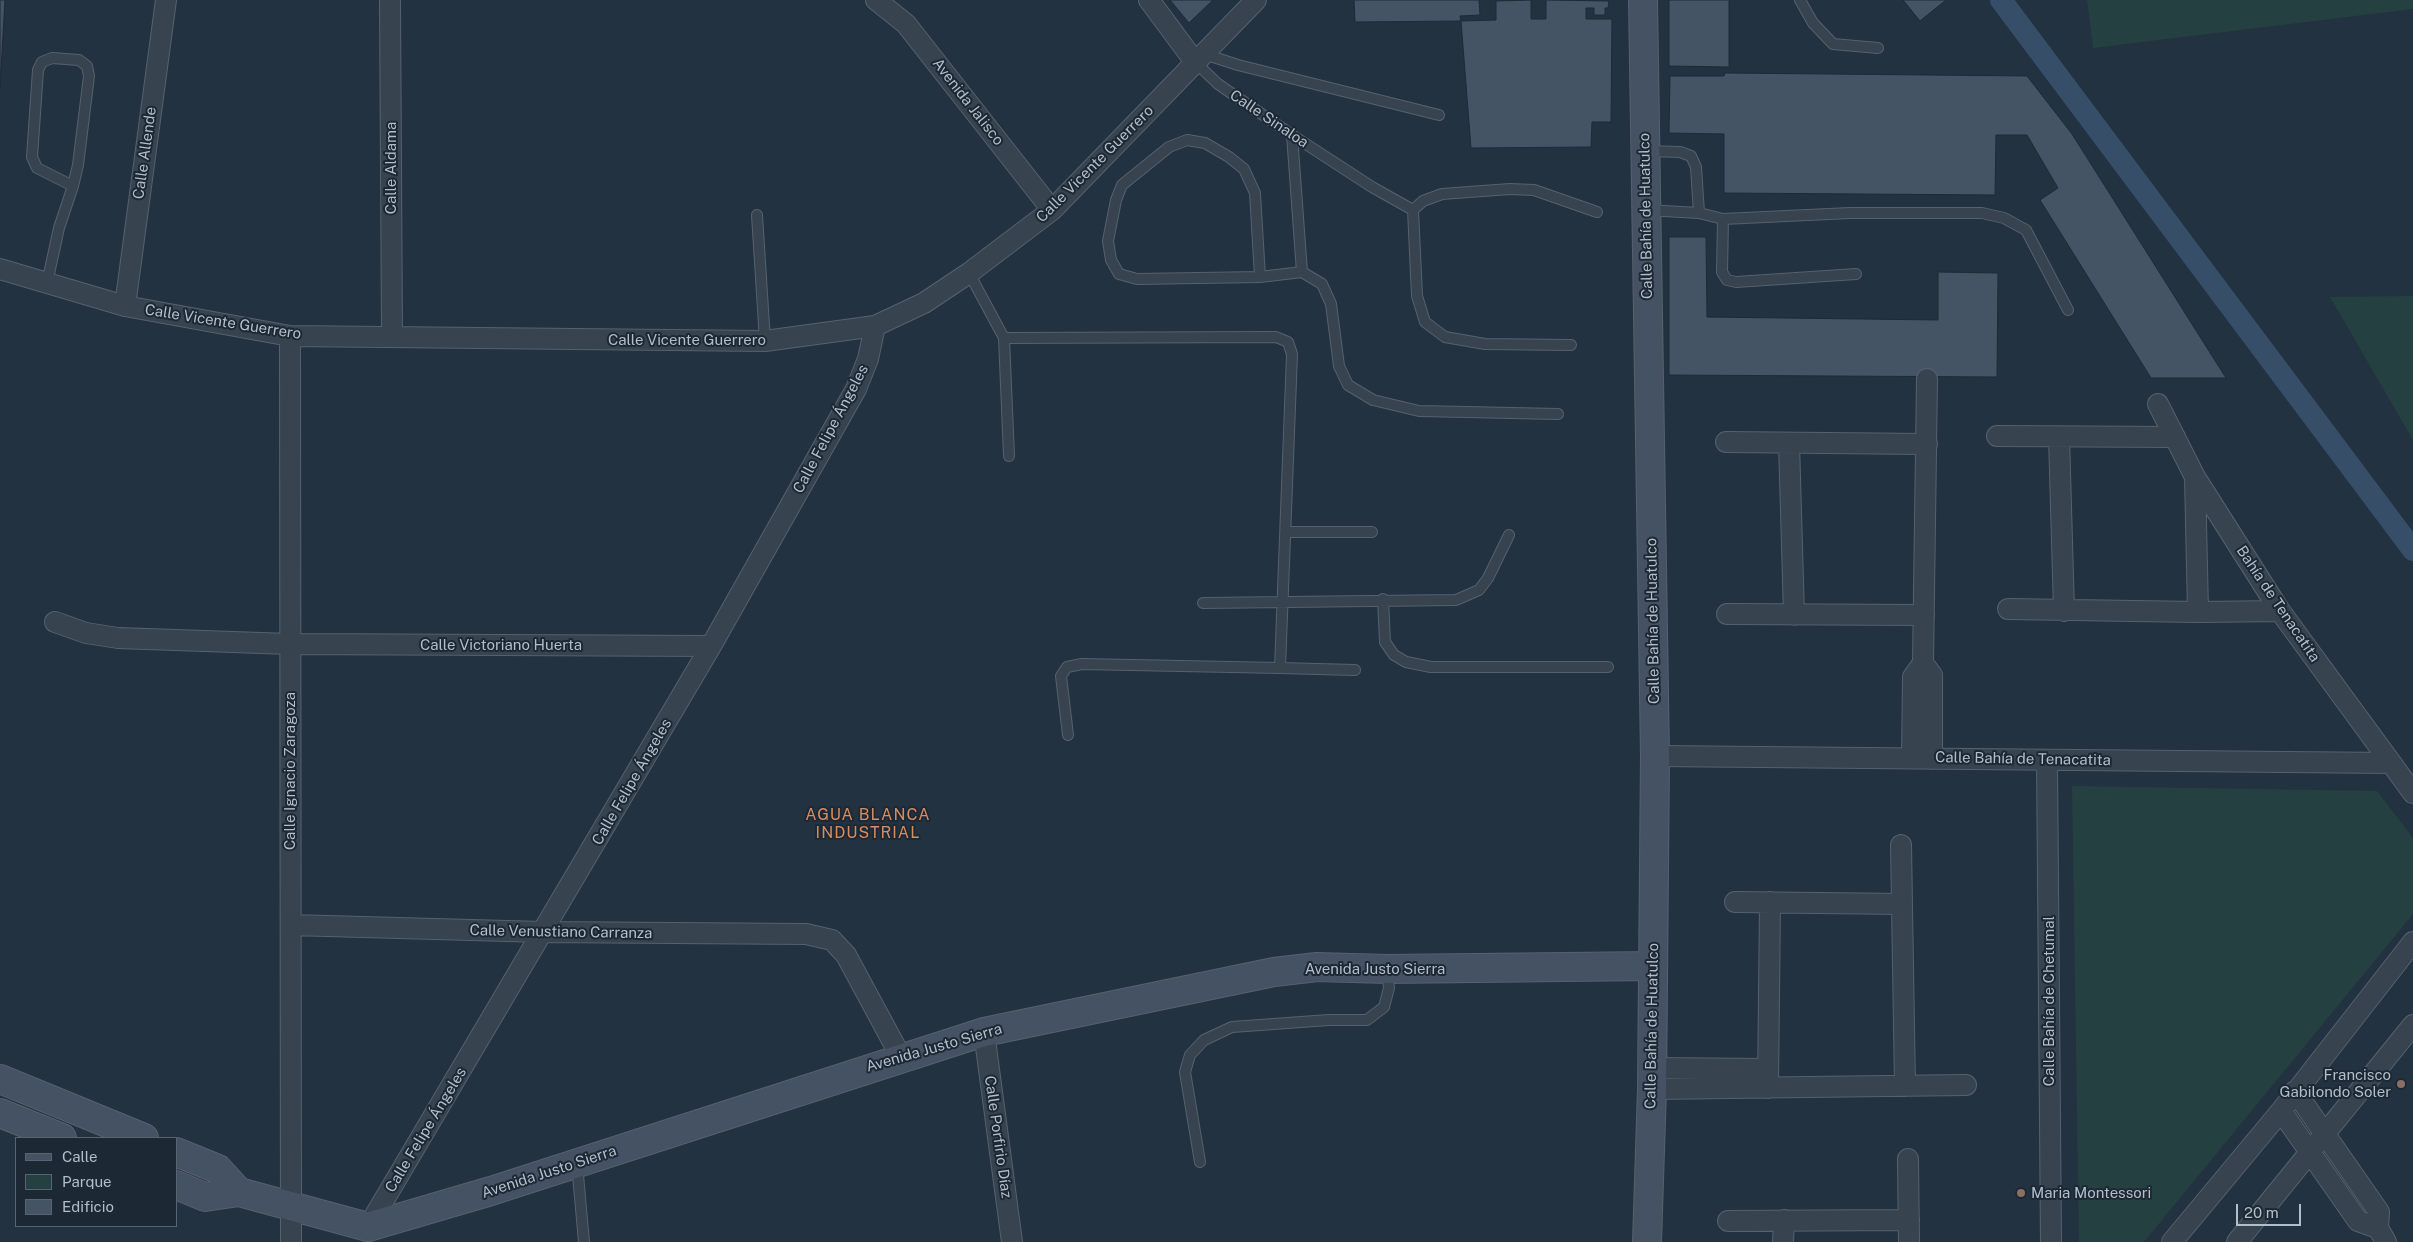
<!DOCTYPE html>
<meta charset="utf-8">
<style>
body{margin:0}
#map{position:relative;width:2413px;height:1242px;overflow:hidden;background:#233240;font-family:"Public Sans",sans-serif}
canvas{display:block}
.legend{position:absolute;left:15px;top:1137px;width:162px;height:90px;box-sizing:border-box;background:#1d2835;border:1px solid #596471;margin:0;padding:6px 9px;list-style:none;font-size:15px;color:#b4becb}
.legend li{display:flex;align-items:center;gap:10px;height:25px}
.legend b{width:25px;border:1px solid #596471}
.scale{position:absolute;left:2236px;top:1204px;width:65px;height:22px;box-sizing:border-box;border:2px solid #b4becb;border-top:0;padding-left:6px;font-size:15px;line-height:18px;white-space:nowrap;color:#b4becb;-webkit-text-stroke:4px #1d2835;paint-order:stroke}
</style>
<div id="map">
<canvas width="2413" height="1242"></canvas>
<ul class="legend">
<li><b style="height:6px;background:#455263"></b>Calle</li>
<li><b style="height:14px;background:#254041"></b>Parque</li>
<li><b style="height:14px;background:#445464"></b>Edificio</li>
</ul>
<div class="scale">20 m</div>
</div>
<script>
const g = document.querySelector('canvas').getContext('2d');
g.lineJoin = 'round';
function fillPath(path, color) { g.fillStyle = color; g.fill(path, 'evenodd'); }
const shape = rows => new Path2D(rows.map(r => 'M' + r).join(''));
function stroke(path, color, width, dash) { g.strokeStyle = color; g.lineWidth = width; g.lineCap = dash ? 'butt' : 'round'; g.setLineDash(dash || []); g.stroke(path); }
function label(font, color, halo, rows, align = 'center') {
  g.font = font + ' "Public Sans",sans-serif'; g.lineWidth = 4; g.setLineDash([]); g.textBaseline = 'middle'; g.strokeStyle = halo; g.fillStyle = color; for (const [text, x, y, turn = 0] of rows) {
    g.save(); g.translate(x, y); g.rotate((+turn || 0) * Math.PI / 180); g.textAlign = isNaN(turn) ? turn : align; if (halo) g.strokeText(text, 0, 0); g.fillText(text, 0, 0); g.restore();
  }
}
fillPath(shape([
 [2087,0,2413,0,2413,9,2093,48],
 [2413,296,2413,440,2330,297],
 [2072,786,2377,791,2413,838,2413,914,2144,1242,2079,1242]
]), '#254041');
stroke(shape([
 [2001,0,2413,550]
]), '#364e68', 22);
const building = shape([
 [0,0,5,0,0,87,0,0],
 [1170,0,1213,0,1189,23,1170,0],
 [1354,0,1479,0,1480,15,1460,16,1461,21,1355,22,1354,0],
 [1531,0,1531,19,1546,19,1546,0,1609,1,1608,8,1605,8,1605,15,1594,15,1594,8,1586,8,1586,19,1612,19,1611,122,1592,122,1591,147,1471,148,1461,21,1496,20,1496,1,1531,0],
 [1669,0,1729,0,1729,67,1669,66,1669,0],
 [1903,0,1946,0,1920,21,1903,0],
 [1725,73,2027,76,2072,134,2226,378,2151,378,2040,200,2058,188,2027,135,1996,135,1995,195,1724,193,1724,134,1669,133,1670,76,1724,76,1725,73],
 [1669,237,1706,237,1707,317,1938,320,1938,272,1998,273,1997,377,1669,375,1669,237]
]);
fillPath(building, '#445464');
stroke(building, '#1f2a37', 1);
const lane = shape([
 [1800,0,1813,23,1833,44,1878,48],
 [1204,54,1238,65,1439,115],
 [1195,62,1218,84,1292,135,1372,187,1413,210],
 [1292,135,1302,272],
 [1646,151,1680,152,1691,156,1696,167,1699,213,1723,219,1850,213,1982,213,2004,218,2026,230,2068,310],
 [1646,210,1699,213],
 [757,215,765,341],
 [1723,219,1722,272,1727,280,1736,282,1856,274],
 [969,273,1004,338,1276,337,1288,342,1292,354,1280,668,1082,664,1067,667,1061,676,1068,735],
 [1260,277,1137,279,1119,274,1111,260,1108,241,1116,200,1122,185,1169,147,1187,140,1205,143,1229,157,1244,169,1255,193,1260,277,1302,272,1322,284,1331,304,1339,366,1348,385,1373,400,1419,411,1558,414],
 [47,283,59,228,73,186,78,165,89,76,87,66,79,60,52,58,42,62,38,70,32,157,37,168,73,186],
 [1004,338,1009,456],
 [1571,345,1485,344,1445,337,1425,322,1417,296,1413,210,1423,201,1442,194,1510,189,1534,190,1597,212],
 [1286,532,1372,532],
 [1383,599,1385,642,1394,655,1406,662,1431,667,1608,667],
 [1203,603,1456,600,1479,590,1488,578,1509,535],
 [1280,668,1355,670],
 [1200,1162,1185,1072,1190,1055,1204,1040,1232,1027,1329,1020,1367,1020,1384,1007,1389,988,1387,970],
 [577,1164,584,1242]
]);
const street = shape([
 [390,0,392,336],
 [876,0,906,24,1052,210],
 [1149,0,1195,62],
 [0,269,125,306,290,336,765,341,875,326,924,303,969,273,1052,210,1256,0],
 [125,306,166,0],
 [290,336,291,1242],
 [1927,379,1923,663,1932,675,1932,759],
 [2158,404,2195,477,2280,611,2413,793],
 [1997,436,2175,437],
 [2059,437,2064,611],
 [1726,442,1927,444],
 [1789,443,1794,615],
 [2195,477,2198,612],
 [2008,609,2198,612,2280,611],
 [1727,614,1924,615],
 [55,622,86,633,118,638,290,644,711,646],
 [1655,756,2391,763],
 [1912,758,1913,677,1923,663],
 [2047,760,2051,1242],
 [1901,845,1905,1086],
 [1735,902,1902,904],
 [291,925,543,932,806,934,832,940,846,955,901,1057],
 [984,1032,1012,1242],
 [1652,1068,1768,1069],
 [1768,1088,1770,902],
 [1652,1089,1966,1085],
 [2295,1091,2379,1212,2378,1228,2386,1242],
 [2281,1111,2358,1221,2378,1228],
 [1908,1159,1909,1242],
 [1728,1221,1909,1220],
 [368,1227,711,646,856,389,868,359,875,326],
 [1783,1242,1784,1220],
 [2172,1242,2281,1111,2413,942],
 [2237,1242,2413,1025]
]);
const secondary = shape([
 [1643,0,1655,756,1652,1089,1647,1242],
 [0,1079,144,1138],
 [0,1113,62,1138],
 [176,1152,218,1169,239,1192],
 [176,1185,205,1197,239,1192,368,1227,491,1191,984,1032,1274,972,1317,967,1387,969,1653,966]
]);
stroke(lane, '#56616e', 12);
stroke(street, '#56616e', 22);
stroke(secondary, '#56616e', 30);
stroke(lane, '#384350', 10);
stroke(street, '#384350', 20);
stroke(secondary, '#455263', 28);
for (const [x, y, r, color] of [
 [2401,1084,5,"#8d6e63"],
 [2021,1193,5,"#8d6e63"]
]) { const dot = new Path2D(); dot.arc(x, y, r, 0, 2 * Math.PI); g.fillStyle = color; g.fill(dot); stroke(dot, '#1d2835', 2); }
label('15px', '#b4becb', '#1d2835', [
 ["Avenida Jalisco",968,102,52],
 ["Calle Sinaloa",1269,119,34],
 ["Calle Allende",145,153,-82],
 ["Calle Vicente Guerrero",1095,164,-45],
 ["Calle Aldama",391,168,-90],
 ["Calle Bahía de Huatulco",1646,216,-91],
 ["Calle Vicente Guerrero",223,322,9],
 ["Calle Vicente Guerrero",687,340],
 ["Calle Felipe Ángeles",831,429,-62],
 ["Bahía de Tenacatita",2278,604,56],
 ["Calle Bahía de Huatulco",1653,621,-91],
 ["Calle Victoriano Huerta",501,645],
 ["Calle Bahía de Tenacatita",2023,759,1],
 ["Calle Ignacio Zaragoza",290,771,-90],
 ["Calle Felipe Ángeles",632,782,-60],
 ["Calle Venustiano Carranza",561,932,1],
 ["Avenida Justo Sierra",1375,969],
 ["Calle Bahía de Chetumal",2049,1001,-90],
 ["Calle Bahía de Huatulco",1652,1026,-89],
 ["Avenida Justo Sierra",934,1048,-16],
 ["Calle Felipe Ángeles",426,1130,-59],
 ["Calle Porfirio Díaz",998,1137,82],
 ["Avenida Justo Sierra",549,1172,-18]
]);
label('15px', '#b4becb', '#1d2835', [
 ["Francisco",2391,1075],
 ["Gabilondo Soler",2391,1092],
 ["Maria Montessori",2031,1193,"left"]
], 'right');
g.letterSpacing = '1px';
label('16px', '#db8d5f', '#1d2835', [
 ["AGUA BLANCA",868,815],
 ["INDUSTRIAL",868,833]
]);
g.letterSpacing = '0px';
</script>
